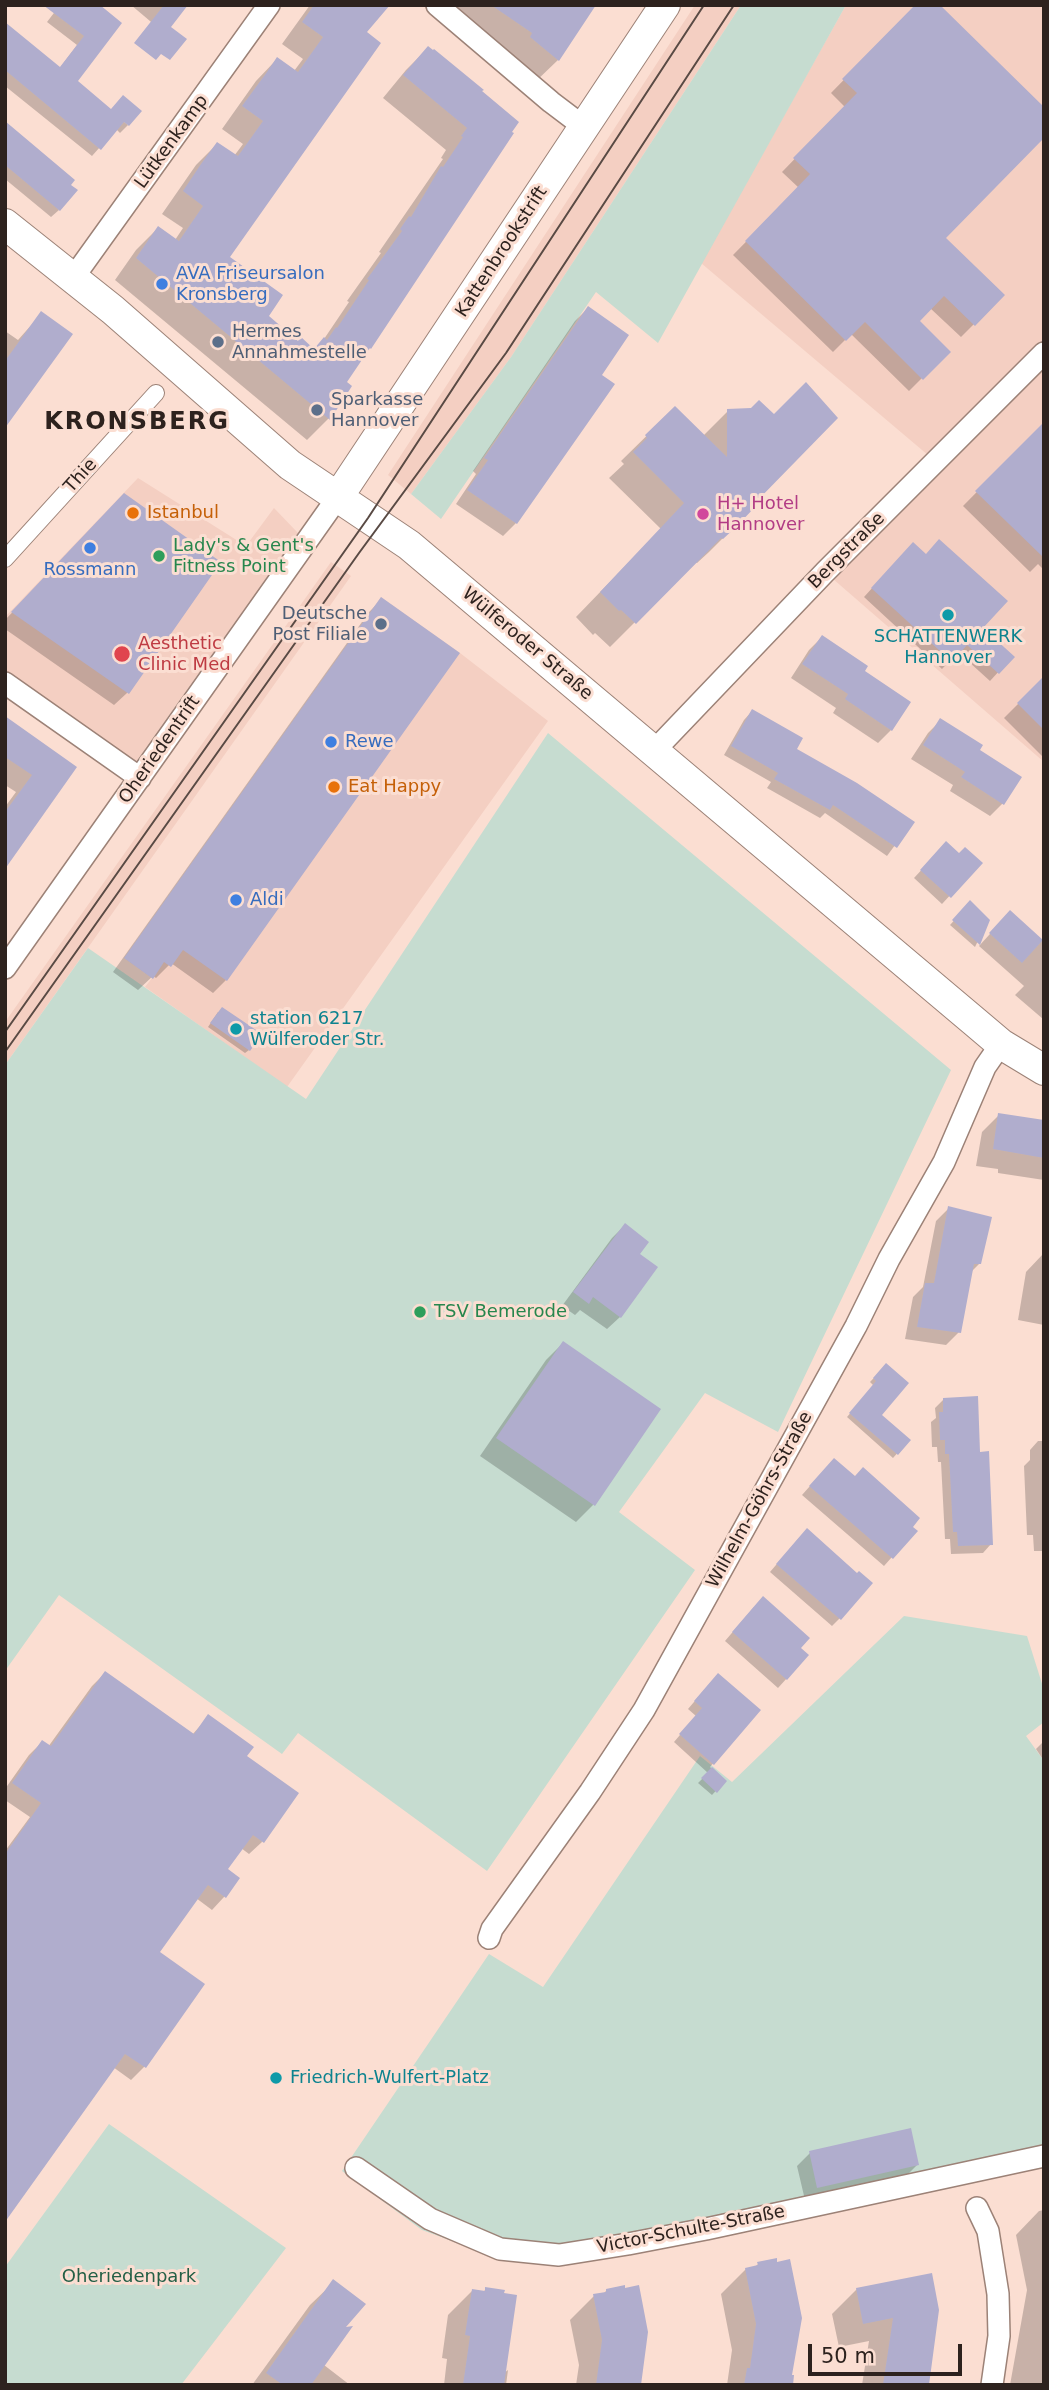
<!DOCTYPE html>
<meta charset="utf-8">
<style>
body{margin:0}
#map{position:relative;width:1049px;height:2390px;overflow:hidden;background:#fbded2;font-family:"DejaVu Sans",sans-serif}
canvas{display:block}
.frame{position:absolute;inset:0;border:7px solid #2d221e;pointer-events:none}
.scale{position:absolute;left:808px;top:2344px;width:154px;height:32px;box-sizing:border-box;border:4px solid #2d221e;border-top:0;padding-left:9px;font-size:21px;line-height:24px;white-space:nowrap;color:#2d221e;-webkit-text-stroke:5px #fbded2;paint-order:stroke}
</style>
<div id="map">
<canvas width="1049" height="2390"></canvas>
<div class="frame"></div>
<div class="scale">50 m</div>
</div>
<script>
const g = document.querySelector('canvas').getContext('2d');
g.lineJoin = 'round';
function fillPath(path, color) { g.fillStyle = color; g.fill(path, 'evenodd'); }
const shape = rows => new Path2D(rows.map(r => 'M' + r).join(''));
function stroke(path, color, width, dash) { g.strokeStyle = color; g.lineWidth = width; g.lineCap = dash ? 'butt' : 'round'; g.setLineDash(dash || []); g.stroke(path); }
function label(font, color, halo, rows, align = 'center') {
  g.font = font + ' "DejaVu Sans",sans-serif'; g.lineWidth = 6; g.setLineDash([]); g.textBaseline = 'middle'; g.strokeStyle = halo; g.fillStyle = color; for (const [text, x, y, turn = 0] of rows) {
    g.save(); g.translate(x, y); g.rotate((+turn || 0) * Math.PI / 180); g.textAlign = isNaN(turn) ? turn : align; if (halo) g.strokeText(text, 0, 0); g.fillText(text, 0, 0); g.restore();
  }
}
fillPath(shape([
 [695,5,741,5,511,357,411,494,388,475],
 [846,5,1044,5,1044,762,825,572,935,461,701,263],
 [138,478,246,546,274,508,298,533,135,763,5,670,5,617],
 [331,562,351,576,5,1065,5,1022],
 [381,597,460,653,548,721,287,1087,145,987,152,978,124,958]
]), '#f4cfc2');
fillPath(shape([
 [741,5,846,5,658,343,596,292,441,519,411,494,511,357],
 [548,733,951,1070,778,1432,705,1393,619,1512,695,1570,487,1871,298,1733,282,1754,59,1595,5,1671,5,1065,88,948,306,1099],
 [904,1616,1027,1636,1044,1690,1044,1722,1026,1736,1044,1761,1044,2165,496,2257,422,2230,342,2171,489,1954,543,1987,700,1756,732,1782],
 [109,2124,286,2248,181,2385,5,2385,5,2267]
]), '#c6dcd0');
fillPath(shape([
 [60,5,97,5,75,81,128,125,120,133,116,129,92,156,5,86,5,25,59,69,77,45,47,22],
 [131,5,185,5,163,32],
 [310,5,375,5,364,33,227,258,266,316,298,343,313,350,324,339,349,302,347,301,381,253,379,252,443,159,441,158,446,150,383,98,406,70,428,48,516,122,345,382,350,386,328,419,307,440,115,280,136,250,158,228,175,240,183,228,162,214,196,165,217,144,234,156,243,144,222,129,256,81,277,59,294,71,303,59,282,44],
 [437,5,594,5,558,60,533,84],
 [917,5,944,238,1003,295,961,337,930,308,917,321,948,352,909,391,851,334,833,352,733,255,799,188,782,172,845,107,831,93],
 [5,131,59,210,51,217,5,179],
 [588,308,599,376,516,523,503,536,456,504,476,474,473,471,575,321],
 [41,314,5,425,5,331,18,340],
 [675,408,703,436,728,411,774,417,752,504,735,526,709,552,697,563,695,562,610,647,595,633,593,635,576,617,661,529,609,478,624,464,621,461],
 [1044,424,1044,570,1038,564,1030,572,963,506],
 [112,508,127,693,114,705,5,629,5,620],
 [904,553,1012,657,990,681,958,652,942,669,864,597],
 [381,600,458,654,226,980,213,993,171,963,156,978,153,976,138,990,113,972,369,612],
 [822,637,862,672,891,730,878,743,833,713,836,708,791,678,809,650],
 [1044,678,1044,758,1004,718],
 [752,711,794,750,912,822,887,856,825,813,820,818,767,788,771,782,724,755,744,720],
 [5,718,75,768,5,866,5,807,16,792,5,785],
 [941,720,978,750,1003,803,990,816,950,791,953,785,911,759,928,733],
 [939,851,980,863,942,904,914,878],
 [970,903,988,920,975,947,950,925],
 [1010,912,1044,943,1043,1019,1015,995,1024,986,979,946],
 [218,1012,249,1050,245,1053,208,1027],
 [999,1115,1044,1121,1044,1180,998,1173,998,1169,976,1166,982,1132],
 [949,1208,980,1263,971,1272,959,1332,946,1345,905,1339,913,1297,923,1287,936,1221],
 [625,1225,638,1255,620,1317,607,1329,580,1310,575,1315,562,1306,612,1238],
 [1043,1254,1044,1325,1018,1320,1026,1272],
 [563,1343,593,1505,576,1522,480,1456,546,1360],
 [886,1365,880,1415,909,1440,893,1458,847,1417,874,1386,870,1382],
 [944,1399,978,1453,991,1544,983,1553,951,1554,950,1539,945,1539,941,1462,938,1462,937,1447,932,1447,931,1422,936,1418,935,1408],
 [1038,1441,1044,1441,1044,1551,1034,1551,1033,1535,1027,1535,1024,1466,1030,1460,1030,1450],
 [826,1468,915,1531,884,1566,802,1495],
 [799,1538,857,1576,840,1618,832,1626,770,1572],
 [754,1607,807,1656,778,1688,725,1641],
 [105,1673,192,1735,208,1717,245,1756,262,1842,249,1854,241,1848,226,1870,238,1878,224,1897,212,1910,196,1898,157,1953,203,1985,144,2067,131,2080,113,2067,5,2219,5,1851,30,1817,5,1800,5,1789,29,1755,42,1742,48,1747,92,1686],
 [711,1682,758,1711,710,1767,725,1781,712,1795,698,1783,708,1773,674,1742,696,1716,688,1709],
 [1044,1741,1044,1761,1036,1749],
 [810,2153,917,2165,905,2177,805,2200,797,2166],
 [1044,2210,1044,2385,1010,2385,1027,2290,1016,2235,1039,2211],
 [758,2264,787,2385,727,2385,732,2350,721,2294,746,2269,754,2268],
 [334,2282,324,2365,350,2385,252,2385,310,2305],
 [486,2289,504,2373,508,2370,506,2385,444,2385,447,2359,442,2358,448,2315,472,2291,483,2292],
 [857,2289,937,2310,925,2385,862,2385,869,2341,839,2347,832,2314],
 [607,2290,639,2385,576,2385,579,2365,570,2320,594,2296,603,2294]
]), '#0003');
fillPath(shape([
 [43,5,100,5,122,23,78,81,111,109,123,95,142,111,129,126,124,122,101,150,5,70,5,22,60,67,84,36],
 [164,5,188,5,171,27,187,39,170,60,161,54,156,60,134,43],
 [314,5,390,5,367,32,381,43,230,257,283,295,269,316,298,341,301,337,314,349,324,337,327,340,336,327,337,328,369,280,367,279,402,231,400,229,409,216,411,217,441,166,443,167,463,137,461,136,467,128,403,75,428,46,433,50,434,49,484,90,482,91,519,122,512,132,514,133,371,349,370,348,347,382,352,386,330,420,136,258,158,226,179,241,203,206,183,191,201,164,217,142,238,156,263,121,242,106,267,72,277,57,298,72,323,37,302,22],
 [491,5,596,5,559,61,530,37,532,33],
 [915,5,940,5,1044,107,1044,138,946,238,1005,295,975,326,944,296,920,321,951,352,923,380,865,322,846,341,745,241,810,174,793,158,857,93,842,79],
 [5,121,75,180,71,185,78,190,60,211,5,165],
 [588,306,629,335,602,375,615,384,517,524,467,490,488,460,484,458],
 [41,311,73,334,5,428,5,361],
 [806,382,838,418,754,504,756,506,736,527,723,539,721,538,636,624,621,610,619,611,600,592,684,503,633,452,647,438,645,435,675,406,727,457,727,409,751,408,759,400,774,414],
 [1044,422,1044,558,975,491],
 [124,493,221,562,129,694,11,612],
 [939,539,1008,601,983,628,1015,657,999,674,967,645,952,662,871,588,913,542,926,554],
 [381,597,460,653,227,981,183,950,171,967,164,962,153,979,124,958],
 [822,635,868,666,865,671,911,702,892,731,845,699,848,694,802,664],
 [1044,676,1044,730,1017,703],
 [752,709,803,738,797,749,857,783,915,822,897,848,833,805,830,810,774,779,778,773,731,746],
 [5,716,77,767,5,869,5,812,32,775,5,757],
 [940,718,983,745,980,750,1022,777,1004,805,961,777,965,772,923,745],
 [946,841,959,853,965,847,983,863,951,898,920,870],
 [970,900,990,920,980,945,952,920],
 [1010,910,1043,940,1022,963,989,933],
 [222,1007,262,1034,250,1051,210,1023],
 [998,1113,1044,1120,1044,1158,993,1149],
 [948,1206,992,1217,981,1264,974,1264,961,1333,917,1327,925,1283,934,1283],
 [625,1223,649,1242,640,1254,658,1267,621,1318,593,1297,589,1304,573,1292],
 [563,1341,661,1409,595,1506,496,1438],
 [886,1363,909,1383,882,1415,911,1440,898,1455,849,1413,876,1381,873,1378],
 [978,1396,980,1452,989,1451,993,1545,958,1546,957,1532,953,1532,949,1454,945,1454,945,1440,940,1440,939,1412,943,1412,943,1398],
 [834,1458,855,1476,863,1467,920,1518,913,1527,918,1531,893,1559,809,1486],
 [807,1528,857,1573,859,1571,873,1583,841,1620,776,1564],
 [763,1596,810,1638,801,1648,809,1655,787,1680,732,1632],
 [105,1671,194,1734,208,1714,254,1747,247,1756,299,1793,264,1843,253,1835,228,1869,240,1878,226,1898,208,1885,160,1952,205,1984,146,2068,125,2054,5,2222,5,1854,41,1803,12,1783,42,1740,51,1746],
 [718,1673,761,1710,714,1765,679,1734,702,1708,694,1701],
 [712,1767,727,1781,717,1793,701,1778],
 [911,2128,919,2165,817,2188,809,2151],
 [777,2258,777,2262,790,2259,802,2318,792,2375,794,2375,793,2385,744,2385,747,2368,750,2368,756,2324,745,2268,758,2265,757,2262],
 [932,2273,939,2310,929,2385,883,2385,893,2318,863,2324,856,2288],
 [333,2279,366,2304,346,2327,353,2326,311,2385,283,2385,266,2373],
 [625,2285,625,2288,639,2285,648,2332,641,2385,596,2385,602,2340,593,2294,606,2292,606,2289],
 [485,2287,505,2290,504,2293,517,2295,504,2385,463,2385,470,2336,465,2335,472,2289,485,2291]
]), '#b0adcd');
const pedestrian = shape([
 [5,559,156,393]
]);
const minor = shape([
 [437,5,551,102,584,127],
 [73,278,269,5],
 [5,683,140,778],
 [653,752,825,572,1044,353],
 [5,968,338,497],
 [489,1938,492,1929,590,1792,644,1710,856,1326,889,1259,944,1162,985,1067,1001,1044],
 [356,2168,430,2219,500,2249,559,2255,628,2244,706,2229,1044,2156],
 [977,2208,988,2231,998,2294,999,2336,992,2385]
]);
const secondary = shape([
 [5,224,113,310,290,465,409,545,975,1022,1001,1044,1044,1070],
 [338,497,665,5]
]);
stroke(pedestrian, '#9c8277', 18);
stroke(minor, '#9c8277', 24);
stroke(secondary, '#9c8277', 32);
stroke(pedestrian, '#fff', 16);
stroke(minor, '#fff', 21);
stroke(secondary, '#fff', 30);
stroke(shape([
 [5,1032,368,518,704,5],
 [5,1052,359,553,506,353,734,5]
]), '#594a44', 2);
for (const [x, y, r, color] of [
 [162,284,7,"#3f7fe0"],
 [218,342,7,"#5c6f8a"],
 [317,410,7,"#5c6f8a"],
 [133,513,7,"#e8710a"],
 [703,514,7,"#d1479c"],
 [90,548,7,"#3f7fe0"],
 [159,556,7,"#2e9e5b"],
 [948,615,7,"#0f9aa8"],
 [381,624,7,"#5c6f8a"],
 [122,654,9,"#e0444e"],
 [331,742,7,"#3f7fe0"],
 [334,787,7,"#e8710a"],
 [236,900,7,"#3f7fe0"],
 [236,1029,7,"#0f9aa8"],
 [420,1312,7,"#2e9e5b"],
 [276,2078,7,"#0f9aa8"]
]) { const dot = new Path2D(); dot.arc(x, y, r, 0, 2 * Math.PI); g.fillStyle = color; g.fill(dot); stroke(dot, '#fbded2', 2.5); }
label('18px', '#2d221e', '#fbded2', [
 ["Lütkenkamp",172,142,-54],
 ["Kattenbrookstrift",502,252,-57],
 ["Thie",81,476,-48],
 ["Bergstraße",847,551,-45],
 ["Wülferoder Straße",527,644,40],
 ["Oheriedentrift",160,750,-55],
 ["Wilhelm-Göhrs-Straße",760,1500,-61],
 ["Victor-Schulte-Straße",691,2230,-11]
]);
label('18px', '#366cbe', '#fbded2', [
 ["AVA Friseursalon",176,274],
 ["Kronsberg",176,295],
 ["Rossmann",90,570,"center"],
 ["Rewe",345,742],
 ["Aldi",250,900]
], 'left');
label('18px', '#4e5e75', '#fbded2', [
 ["Hermes",232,332],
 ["Annahmestelle",232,353],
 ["Sparkasse",331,400],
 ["Hannover",331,421],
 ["Deutsche",367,614,"right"],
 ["Post Filiale",367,635,"right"]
], 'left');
label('18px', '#b23c85', '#fbded2', [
 ["H+ Hotel",717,504],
 ["Hannover",717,525]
], 'left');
label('18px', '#c56008', '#fbded2', [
 ["Istanbul",147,513],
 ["Eat Happy",348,787]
], 'left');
label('18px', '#27864d', '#fbded2', [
 ["Lady's & Gent's",173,546],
 ["Fitness Point",173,567],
 ["TSV Bemerode",434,1312]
], 'left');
label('18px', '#0d838f', '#fbded2', [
 ["SCHATTENWERK",948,637,"center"],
 ["Hannover",948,658,"center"],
 ["station 6217",250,1019],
 ["Wülferoder Str.",250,1040],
 ["Friedrich-Wulfert-Platz",290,2078]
], 'left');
label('18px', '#be3a42', '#fbded2', [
 ["Aesthetic",138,644],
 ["Clinic Med",138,665]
], 'left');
label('18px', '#235f46', '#fbded2', [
 ["Oheriedenpark",129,2277]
]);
g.letterSpacing = '2px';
label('bold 24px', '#2d221e', '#fbded2', [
 ["KRONSBERG",137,423]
]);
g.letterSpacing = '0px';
</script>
